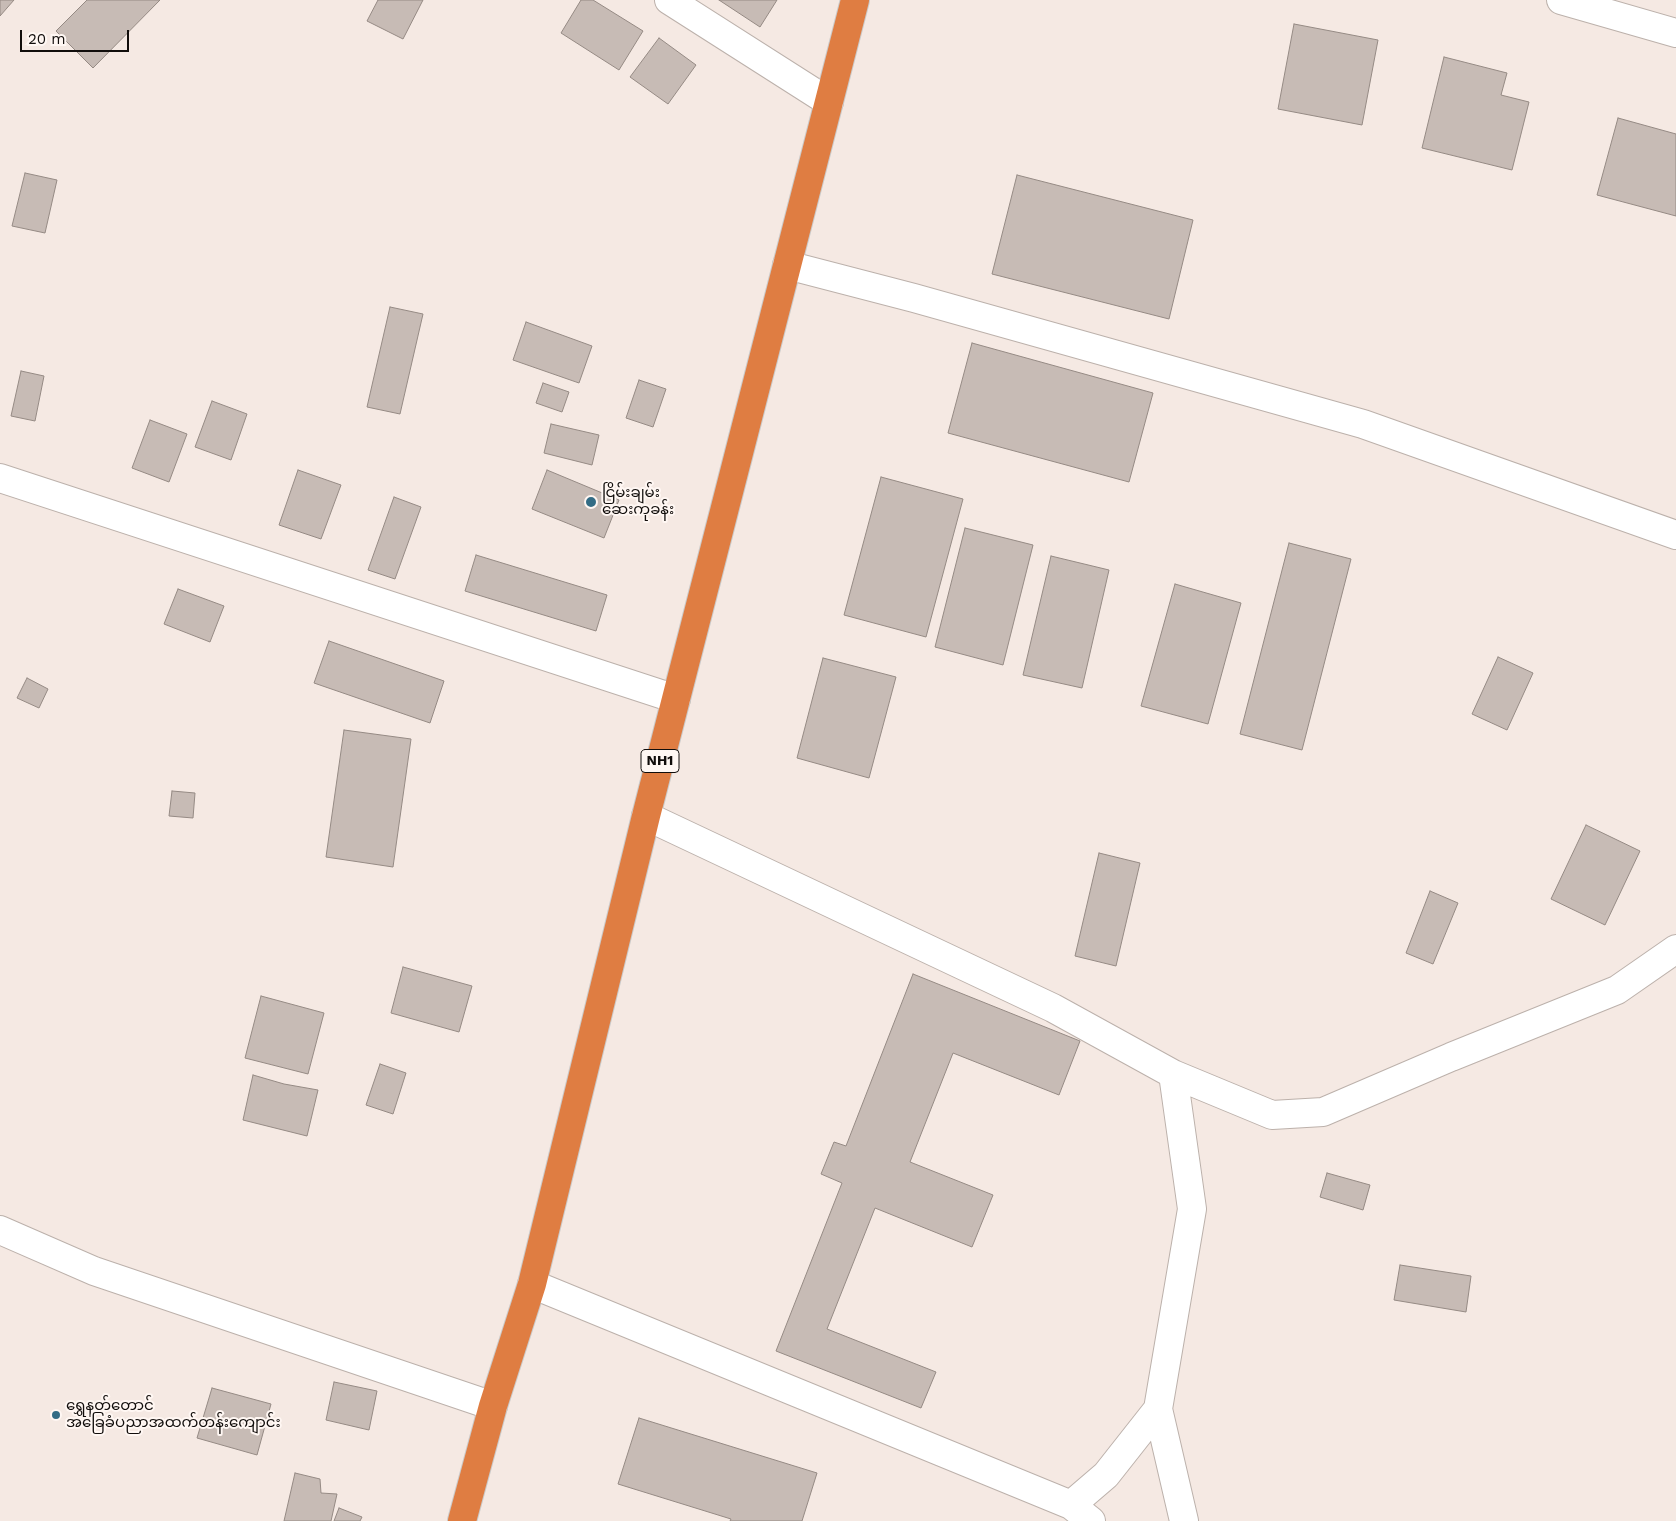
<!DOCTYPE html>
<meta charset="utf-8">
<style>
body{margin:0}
#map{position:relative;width:1676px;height:1521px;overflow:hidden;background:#f5e9e3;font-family:"Work Sans",sans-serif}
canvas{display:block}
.scale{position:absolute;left:20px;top:30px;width:109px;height:22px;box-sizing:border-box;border:2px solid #110d0b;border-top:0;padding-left:6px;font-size:15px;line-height:18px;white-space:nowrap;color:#110d0b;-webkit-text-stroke:4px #fff7f3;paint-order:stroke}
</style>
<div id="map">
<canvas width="1676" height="1521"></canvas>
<div class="scale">20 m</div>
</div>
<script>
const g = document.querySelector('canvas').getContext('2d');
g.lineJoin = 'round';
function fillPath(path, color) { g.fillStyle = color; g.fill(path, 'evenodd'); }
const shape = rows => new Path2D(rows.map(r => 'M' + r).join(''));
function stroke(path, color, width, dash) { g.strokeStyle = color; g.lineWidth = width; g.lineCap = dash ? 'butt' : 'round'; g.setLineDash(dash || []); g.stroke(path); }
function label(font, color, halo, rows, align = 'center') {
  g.font = font + ' "Work Sans","Noto Sans Myanmar",sans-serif'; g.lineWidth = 4; g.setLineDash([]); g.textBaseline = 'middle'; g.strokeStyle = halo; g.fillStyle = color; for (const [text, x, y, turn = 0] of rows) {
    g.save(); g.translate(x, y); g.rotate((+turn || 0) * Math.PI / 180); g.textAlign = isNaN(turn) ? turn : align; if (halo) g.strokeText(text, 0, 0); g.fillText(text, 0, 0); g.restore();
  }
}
const building = shape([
 [0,0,14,0,0,16,0,0],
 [87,0,160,0,93,68,56,31,87,0],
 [378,0,423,0,403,39,367,21,378,0],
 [581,0,593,0,643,31,619,70,561,33,581,0],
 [719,0,777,0,760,27,719,0],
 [1294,24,1378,40,1362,125,1278,109,1294,24],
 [659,38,696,65,668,104,630,77,659,38],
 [1444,57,1507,73,1501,95,1529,102,1512,170,1422,148,1444,57],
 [1618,118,1676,134,1676,216,1597,195,1618,118],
 [25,173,57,180,45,233,12,226,25,173],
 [1017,175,1193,220,1169,319,992,274,1017,175],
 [390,307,423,314,400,414,367,407,390,307],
 [526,322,592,346,579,383,513,360,526,322],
 [972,343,1153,393,1129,482,948,433,972,343],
 [21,371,44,376,35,421,11,416,21,371],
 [639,380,666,389,653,427,626,418,639,380],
 [543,383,569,392,562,412,536,403,543,383],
 [212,401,247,414,231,460,195,447,212,401],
 [150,420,187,434,169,482,132,468,150,420],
 [551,424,599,435,592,465,544,453,551,424],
 [298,470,341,485,321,539,279,525,298,470],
 [547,470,619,500,604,538,532,509,547,470],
 [881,477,963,499,926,637,844,615,881,477],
 [394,497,421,507,395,579,368,570,394,497],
 [965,528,1033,545,1003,665,935,647,965,528],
 [1289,543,1351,559,1302,750,1240,734,1289,543],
 [476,555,607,595,596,631,465,591,476,555],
 [1051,556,1109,570,1082,688,1023,675,1051,556],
 [1175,584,1241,603,1208,724,1141,706,1175,584],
 [178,589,224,606,210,642,164,624,178,589],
 [329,641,444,681,430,723,314,683,329,641],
 [1498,657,1533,673,1507,730,1472,714,1498,657],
 [823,658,896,677,869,778,797,758,823,658],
 [27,678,48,689,39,708,17,698,27,678],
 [344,730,411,739,393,867,326,857,344,730],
 [172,791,195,793,193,818,169,816,172,791],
 [1586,825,1640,851,1605,925,1551,899,1586,825],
 [1099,853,1140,863,1116,966,1075,956,1099,853],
 [1430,891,1458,903,1433,964,1406,953,1430,891],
 [403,967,472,986,459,1032,391,1013,403,967],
 [913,974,1080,1041,1059,1095,953,1053,910,1162,993,1195,972,1247,875,1208,827,1329,936,1372,921,1408,776,1351,842,1183,821,1174,834,1142,846,1146,913,974],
 [261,996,324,1013,308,1074,245,1058,261,996],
 [380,1064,406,1073,393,1114,366,1105,380,1064],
 [253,1075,284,1084,318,1090,307,1136,243,1120,253,1075],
 [1327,1173,1370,1185,1363,1210,1320,1197,1327,1173],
 [1400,1265,1471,1276,1466,1312,1394,1300,1400,1265],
 [334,1382,377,1391,369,1430,326,1420,334,1382],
 [212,1388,271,1404,257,1455,197,1438,212,1388],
 [639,1418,817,1473,802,1521,730,1521,731,1519,618,1484,639,1418],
 [295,1473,320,1479,321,1493,337,1494,331,1521,284,1521,295,1473],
 [339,1508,362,1517,360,1521,334,1521,339,1508]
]);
fillPath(building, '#c7bbb5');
stroke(building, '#958a84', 1);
const minor = shape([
 [669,0,829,102],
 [1561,0,1676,33],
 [787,265,914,298,1363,424,1676,535],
 [0,478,676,699],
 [646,816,1053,1008,1173,1074,1192,1209,1158,1409,1184,1521],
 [1173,1074,1272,1115,1323,1112,1451,1057,1617,990,1676,949],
 [0,1230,94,1271,493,1406],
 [532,1284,1071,1505,1091,1521],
 [1071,1505,1106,1475,1158,1409]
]);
const highway = shape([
 [462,1521,493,1406,532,1284,646,816,855,0]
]);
stroke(minor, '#bcb1ab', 30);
stroke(highway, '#cbcac9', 30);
stroke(minor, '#fff', 28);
stroke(highway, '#df7d42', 28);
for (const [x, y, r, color] of [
 [591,502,6,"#336c85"],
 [56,1415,5,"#336c85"]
]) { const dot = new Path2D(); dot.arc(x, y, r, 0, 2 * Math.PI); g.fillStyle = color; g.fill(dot); stroke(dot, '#fff7f3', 2); }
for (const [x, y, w] of [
 [660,761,38]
]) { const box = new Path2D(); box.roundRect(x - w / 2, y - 11.5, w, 23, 4); g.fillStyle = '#fff7f3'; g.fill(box); stroke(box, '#110d0b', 1); }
label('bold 14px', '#110d0b', null, [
 ["NH1",660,761]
]);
label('15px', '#110d0b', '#fff7f3', [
 ["ငြိမ်းချမ်း",602,493],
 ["ဆေးကုခန်း",602,510],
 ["ရွှေနတ်တောင်",66,1406],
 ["အခြေခံပညာအထက်တန်းကျောင်း",66,1423]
], 'left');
</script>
